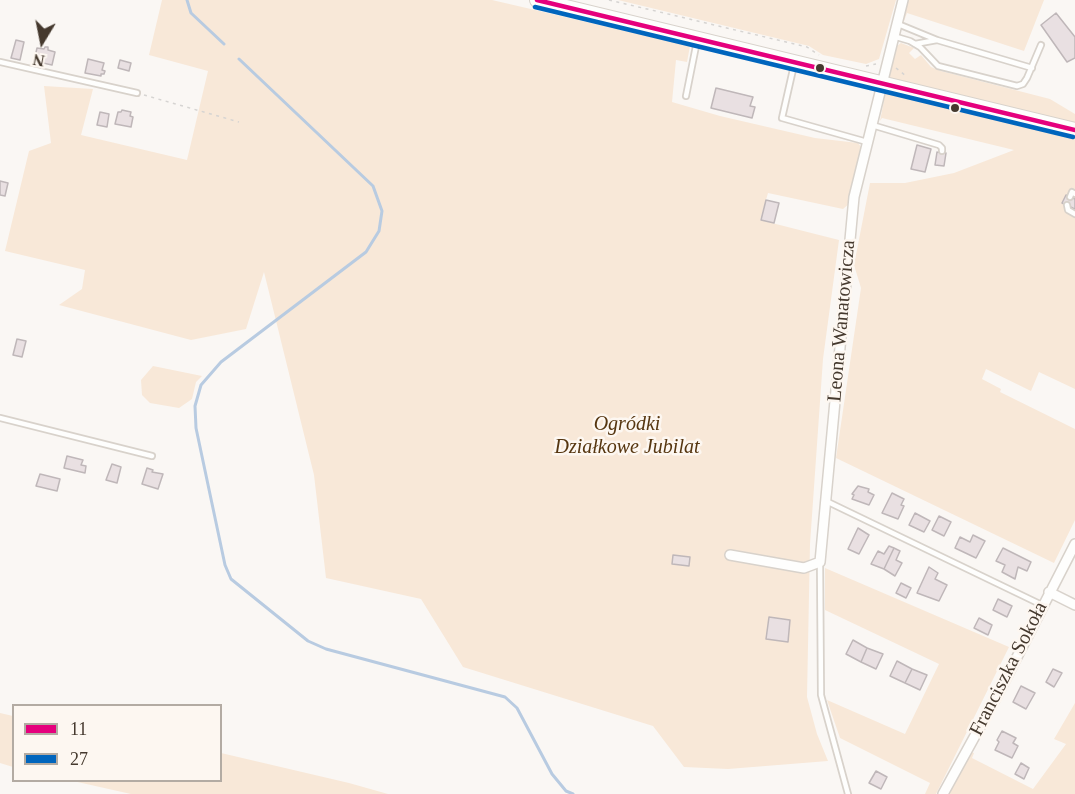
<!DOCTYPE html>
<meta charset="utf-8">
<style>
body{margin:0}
#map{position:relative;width:1075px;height:794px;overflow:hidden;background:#faf7f4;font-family:Georgia,serif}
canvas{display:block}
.legend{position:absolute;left:12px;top:704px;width:210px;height:78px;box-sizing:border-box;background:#fdf7f1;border:2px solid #b3aba3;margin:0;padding:8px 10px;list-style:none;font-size:18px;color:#45392e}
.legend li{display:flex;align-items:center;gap:12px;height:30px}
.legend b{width:30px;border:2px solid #b3aba3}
.north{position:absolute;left:12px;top:12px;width:60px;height:60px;-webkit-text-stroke:4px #fdf7f1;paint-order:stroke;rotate:190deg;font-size:16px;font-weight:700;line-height:24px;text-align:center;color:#45392e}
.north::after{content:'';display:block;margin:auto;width:21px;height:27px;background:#45392e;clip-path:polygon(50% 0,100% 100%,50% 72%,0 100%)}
</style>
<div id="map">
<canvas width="1075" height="794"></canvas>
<ul class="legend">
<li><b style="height:8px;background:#e5007d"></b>11</li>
<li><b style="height:8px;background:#0065bd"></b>27</li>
</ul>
<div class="north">N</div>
</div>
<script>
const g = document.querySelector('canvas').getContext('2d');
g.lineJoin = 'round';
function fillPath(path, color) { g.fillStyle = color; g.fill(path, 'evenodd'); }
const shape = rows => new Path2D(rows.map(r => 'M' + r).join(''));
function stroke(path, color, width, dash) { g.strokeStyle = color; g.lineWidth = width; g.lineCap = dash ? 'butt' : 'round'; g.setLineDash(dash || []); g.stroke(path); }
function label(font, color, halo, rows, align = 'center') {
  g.font = font + ' Georgia,serif'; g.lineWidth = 5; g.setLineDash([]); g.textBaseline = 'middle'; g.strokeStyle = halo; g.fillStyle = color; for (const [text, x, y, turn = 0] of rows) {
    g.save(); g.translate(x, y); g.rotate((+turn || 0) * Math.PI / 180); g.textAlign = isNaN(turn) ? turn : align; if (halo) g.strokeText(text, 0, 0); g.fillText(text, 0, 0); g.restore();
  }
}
fillPath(shape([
 [162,0,492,0,690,46,687,62,676,60,672,102,720,116,815,138,858,143,862,148,850,203,843,209,768,193,760,220,839,240,823,359,810,544,807,697,817,734,828,761,728,769,684,767,653,726,463,667,421,599,326,578,314,475,264,272,246,329,191,340,59,305,82,289,85,270,5,251,29,151,51,143,44,86,93,89,81,135,187,160,208,71,149,55],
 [618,0,896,0,879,59,866,64,823,55,809,46],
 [907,0,1044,0,1024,51,907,13,904,21,901,21],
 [901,43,914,48,909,53,915,59,921,55,931,67,941,71,1050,99,1075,114,1075,389,1039,372,1031,391,986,369,982,379,1001,389,1000,392,1075,429,1075,520,1054,563,836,458,861,288,854,265,870,183,905,183,954,173,1014,150,882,118,880,121,894,48],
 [153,366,202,376,196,382,192,399,179,408,150,403,142,395,141,380],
 [825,568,1009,647,936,794,925,794,930,783,840,738,827,700,905,734,939,664,825,610],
 [1075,703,1075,794,946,794,970,752,974,753,972,758,1033,789,1066,744,1054,739],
 [0,713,13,716,13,767,0,763],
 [221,753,349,783,388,794,131,794,73,781,220,780]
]), '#f8e8d8');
stroke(shape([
 [187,0,191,13,224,44],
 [239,59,373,186,382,211,379,231,366,252,221,362,201,385,195,406,196,428,225,565,231,579,308,641,326,649,505,697,517,708,552,774,566,791,573,794]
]), '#b8cbe1', 3);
const building = shape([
 [1056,13,1075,37,1075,58,1067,62,1041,25,1056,13],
 [16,40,24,42,20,60,11,58,16,40],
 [45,47,48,47,48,50,55,52,52,65,34,61,37,48,44,49,45,47],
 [88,59,104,63,102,70,105,71,104,74,101,74,101,76,85,73,88,59],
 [120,60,131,63,129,71,118,68,120,60],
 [716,88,753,97,750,106,755,107,752,118,711,108,716,88],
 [122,110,131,112,130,116,133,117,131,127,115,124,118,112,121,112,122,110],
 [100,112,109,114,107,127,97,125,100,112],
 [917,145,931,149,925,172,911,169,917,145],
 [937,152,946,153,944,166,935,165,937,152],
 [0,181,8,183,5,196,0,195,0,181],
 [1066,195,1075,199,1075,209,1062,203,1066,195],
 [766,200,779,203,774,223,761,220,766,200],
 [17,339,26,341,22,357,13,355,17,339],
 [67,456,83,460,81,465,86,466,85,473,64,468,67,456],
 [112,464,121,467,117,483,106,480,112,464],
 [147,468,153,470,152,472,163,474,158,489,142,484,147,468],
 [40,474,60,479,57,491,36,486,40,474],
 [858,486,869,489,868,492,874,495,869,505,852,499,854,495,852,494,858,486],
 [892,493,904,499,901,505,904,506,898,519,882,513,892,493],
 [915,513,930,521,924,532,909,525,915,513],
 [939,516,951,522,944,536,932,530,939,516],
 [858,528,869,535,859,554,848,549,858,528],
 [973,535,985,541,976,558,955,548,960,537,970,542,973,535],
 [889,546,894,548,884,569,871,564,878,551,884,554,889,546],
 [894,548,900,551,896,560,902,563,895,576,884,569,894,548],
 [1003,548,1031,562,1027,571,1018,567,1015,579,1002,572,1005,565,996,561,1003,548],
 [673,555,690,557,689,566,672,564,673,555],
 [929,567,938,573,935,579,947,585,939,601,917,593,929,567],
 [901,583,911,588,906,598,896,593,901,583],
 [998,599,1012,606,1007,617,993,610,998,599],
 [769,617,790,620,788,642,766,639,769,617],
 [979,618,992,625,988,635,974,628,979,618],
 [853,640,867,648,861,662,846,654,853,640],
 [867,648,883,654,876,669,861,662,867,648],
 [897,661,912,669,905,683,890,676,897,661],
 [912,669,927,675,920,690,905,683,912,669],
 [1053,669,1062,673,1054,687,1046,682,1053,669],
 [1021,686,1035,693,1026,709,1013,702,1021,686],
 [1002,731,1016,738,1013,743,1018,746,1012,758,995,750,999,742,997,740,1002,731],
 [1021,763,1029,768,1024,779,1015,774,1021,763],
 [876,771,887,777,881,789,869,783,876,771]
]);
fillPath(building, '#e9e0e2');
stroke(building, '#bfb7b9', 1.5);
const lane = shape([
 [898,24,937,40,1032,68],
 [893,36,910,41,920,47,938,66,1017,86,1023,84,1027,78,1041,45],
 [915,44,937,40],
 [0,62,137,93],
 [794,65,782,118,867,142],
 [686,96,697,41],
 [872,125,939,145,942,148,942,151],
 [1070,197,1072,192,1075,194],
 [1067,205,1068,210,1075,214],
 [0,418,152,456],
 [826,501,1042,605],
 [820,563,821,695,848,794]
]);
const street = shape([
 [730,555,804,568,820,562,854,197,903,0],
 [1049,592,1075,605],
 [943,794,998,694,1075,544]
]);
const secondary = shape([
 [537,0,1075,130]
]);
stroke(lane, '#d8d2cb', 8);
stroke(street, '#d8d2cb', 12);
stroke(secondary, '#d8d2cb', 16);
stroke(shape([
 [609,0,807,47,819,55],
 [866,66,876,64],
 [896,68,906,76],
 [144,95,239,122]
]), '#d6d4d2', 1.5, [3, 4.5]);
stroke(lane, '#fefefd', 4.5);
stroke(street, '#fefefd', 9);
stroke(secondary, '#fefefd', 14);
stroke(shape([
 [537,0,1075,130]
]), '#e5007d', 4.5);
stroke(shape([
 [535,7,1073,137]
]), '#0065bd', 4.5);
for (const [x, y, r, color] of [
 [820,68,5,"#45392e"],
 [955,108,5,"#45392e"]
]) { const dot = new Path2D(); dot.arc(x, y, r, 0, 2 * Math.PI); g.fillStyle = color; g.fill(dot); stroke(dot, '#fdf7f1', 2); }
label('20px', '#45392e', '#fdf7f1', [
 ["Leona Wanatowicza",842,321,-85],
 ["Franciszka Sokoła",1009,669,-63]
]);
label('italic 20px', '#563610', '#fdf7f1', [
 ["Ogródki",627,425],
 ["Działkowe Jubilat",627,448]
]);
</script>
